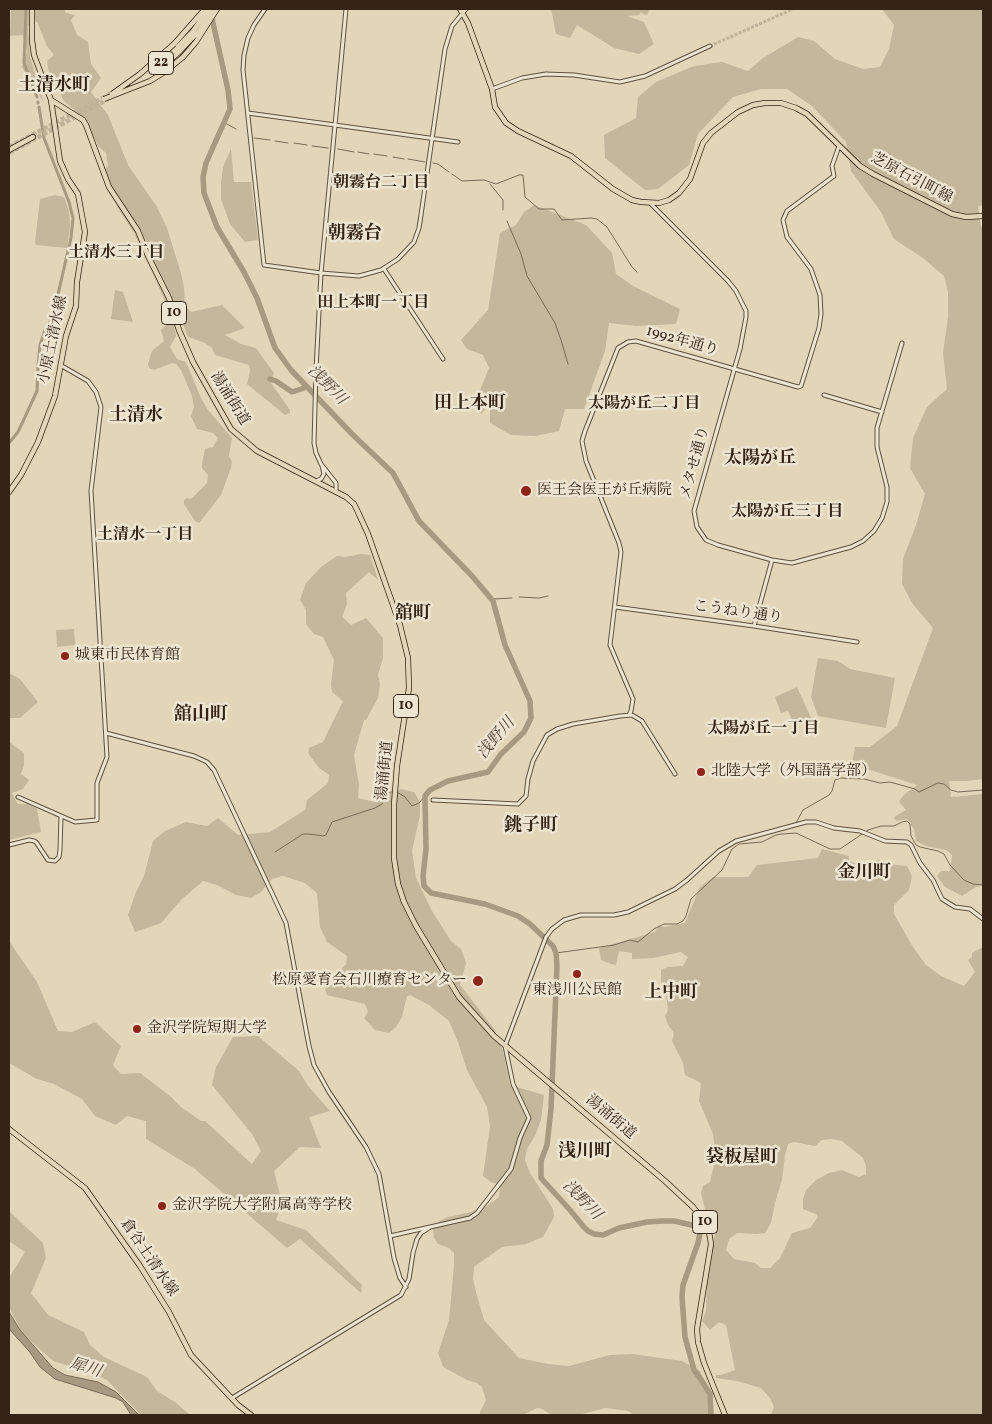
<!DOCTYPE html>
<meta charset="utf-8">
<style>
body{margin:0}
#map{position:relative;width:992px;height:1424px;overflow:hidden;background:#e3d5b8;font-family:Vollkorn,serif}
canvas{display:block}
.frame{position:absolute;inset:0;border:10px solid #352416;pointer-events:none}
</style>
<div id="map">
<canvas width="992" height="1424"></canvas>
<div class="frame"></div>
</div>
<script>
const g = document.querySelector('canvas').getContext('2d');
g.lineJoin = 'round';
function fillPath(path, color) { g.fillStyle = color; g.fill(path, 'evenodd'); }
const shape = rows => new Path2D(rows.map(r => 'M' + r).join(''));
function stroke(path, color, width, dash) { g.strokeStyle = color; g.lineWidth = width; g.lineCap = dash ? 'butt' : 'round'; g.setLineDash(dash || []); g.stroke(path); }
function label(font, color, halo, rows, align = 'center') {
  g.font = font + ' Vollkorn,"Noto Serif JP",serif'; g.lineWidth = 5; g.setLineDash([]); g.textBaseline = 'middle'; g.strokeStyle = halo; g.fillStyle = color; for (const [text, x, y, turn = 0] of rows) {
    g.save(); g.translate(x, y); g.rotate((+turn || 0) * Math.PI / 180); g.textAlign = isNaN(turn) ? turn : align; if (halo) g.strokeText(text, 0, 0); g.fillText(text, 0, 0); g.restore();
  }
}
fillPath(shape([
 [11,9,64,9,66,13,75,15,71,20,77,35,88,42,91,64,101,78,91,92,108,115,128,165,157,207,167,228,181,273,184,287,185,305,191,312,222,305,245,328,225,335,241,344,256,348,274,373,271,383,290,410,290,413,285,415,247,384,250,371,249,365,215,355,212,348,205,343,188,337,178,310,172,312,176,336,170,347,177,359,186,362,201,398,208,410,232,438,229,456,232,462,231,468,221,495,199,523,195,521,184,504,184,500,187,498,191,499,207,483,208,475,202,468,202,464,205,449,213,447,218,438,213,433,197,429,191,416,194,407,192,396,181,370,176,364,172,363,154,370,149,368,148,364,152,351,164,341,161,330,167,324,162,309,165,301,134,233,118,208,101,172,108,166,106,153,98,146,85,119,63,100,55,79,49,73,47,61,54,55,47,46,37,22,31,19,28,27,30,57,44,103,22,67,27,52,23,35,10,36],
 [551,9,649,9,648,14,645,15,641,12,639,15,627,16,644,22,654,44,639,54,614,48,577,25,570,38,556,34],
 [882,9,983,9,983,205,978,206,981,227,983,226,983,779,966,781,949,781,951,797,983,794,983,885,976,887,962,896,945,887,937,876,941,871,950,871,952,855,946,850,926,846,916,841,914,829,907,819,896,821,894,817,906,810,899,801,905,794,917,785,867,769,851,768,855,747,870,747,897,726,933,628,912,603,902,584,903,559,916,525,925,494,910,468,913,438,927,407,947,389,943,353,948,317,948,292,944,276,923,258,894,239,881,212,851,171,846,142,812,106,787,89,761,89,733,97,698,134,689,165,658,189,645,190,605,158,604,135,636,118,638,97,656,82,694,66,722,62,748,71,763,58,798,37,814,41,835,59,863,69,880,67,889,49,894,25],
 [231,149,234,182,251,182,258,240,245,242,230,224,221,199,221,182,223,167],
 [55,195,64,197,69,211,70,226,67,248,36,245,35,242,40,199],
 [534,205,586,225,612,253,616,274,633,286,680,309,676,324,636,326,609,323,605,351,584,409,565,409,559,431,535,436,511,435,490,423,490,404,481,414,476,400,489,368,483,355,467,349,461,340,488,310,500,233,516,225,524,212],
 [115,290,123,292,133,322,111,319],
 [361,554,370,555,378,580,369,572,346,593,347,604,342,617,351,625,366,618,383,638,383,658,378,675,380,684,378,698,366,720,364,720,354,755,359,785,358,798,375,802,384,795,401,789,414,792,420,802,420,815,412,851,416,878,432,911,451,941,461,949,466,963,460,985,495,1030,503,1051,510,1085,544,1095,541,1120,535,1136,527,1149,525,1160,530,1173,553,1209,554,1217,543,1237,526,1244,502,1247,474,1267,473,1279,476,1292,484,1320,519,1358,548,1364,569,1366,610,1355,632,1354,682,1361,700,1371,709,1395,713,1415,634,1415,628,1411,606,1408,578,1415,552,1415,542,1409,537,1408,523,1415,480,1415,480,1412,486,1400,482,1387,477,1383,467,1380,443,1367,438,1353,449,1320,454,1265,454,1253,449,1248,438,1244,434,1238,433,1229,438,1222,448,1217,471,1212,487,1206,499,1197,500,1185,491,1182,483,1176,490,1126,487,1107,467,1070,458,1042,449,1021,429,1005,410,995,407,996,402,1017,396,1027,389,1033,375,1030,364,1018,368,1012,365,1004,327,995,325,989,346,964,347,956,327,942,320,927,317,893,305,883,283,876,272,879,261,892,251,898,236,895,217,885,203,881,182,899,161,923,135,932,128,915,136,892,144,876,153,841,165,831,186,822,207,826,218,818,238,835,270,832,305,810,307,800,328,783,329,775,319,768,308,753,309,748,323,742,343,701,332,692,331,684,334,660,323,637,314,634,306,624,306,610,300,600,306,583,321,567,337,556,345,557],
 [74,629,75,645,57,647,56,630],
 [818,658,838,661,850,669,895,678,886,728,818,716,811,697],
 [9,673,20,679,38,702,20,718,9,718],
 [797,687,812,720,795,726,788,711,781,713,775,697],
 [9,742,24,753,24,765,21,774,29,780,23,789,12,793,18,804,28,804,37,809,41,832,9,840],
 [822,849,849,856,849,861,859,865,879,860,888,864,907,866,912,876,909,890,894,905,894,914,913,947,926,965,941,976,964,986,975,972,968,960,972,957,972,953,983,947,983,1415,771,1415,774,1407,770,1398,761,1388,737,1381,716,1378,716,1375,721,1375,735,1370,726,1325,719,1322,710,1330,702,1321,706,1311,707,1281,715,1234,706,1214,701,1193,703,1186,710,1182,716,1157,713,1134,699,1101,701,1083,685,1075,683,1063,672,1041,674,1033,668,1025,665,1016,668,1010,666,995,661,981,661,970,668,967,683,966,688,957,681,952,653,958,632,959,632,953,619,951,616,965,611,964,601,960,599,948,655,932,659,925,664,927,685,923,700,887,713,877,748,877,757,865,818,858],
 [831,1139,842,1141,863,1158,866,1166,866,1174,859,1177,842,1170,829,1173,816,1180,806,1190,803,1199,803,1209,816,1214,818,1217,810,1228,792,1233,780,1258,770,1268,761,1268,755,1263,734,1259,726,1250,729,1239,737,1233,757,1234,765,1233,771,1223,775,1203,782,1180,785,1155,788,1144,794,1142,815,1146,822,1140],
 [9,941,37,982,58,1031,72,1032,95,1022,121,1046,113,1065,121,1074,140,1073,171,1097,181,1107,201,1121,205,1121,252,1164,261,1151,252,1134,212,1085,216,1067,233,1037,258,1036,299,1071,308,1086,330,1111,309,1117,321,1148,300,1147,274,1171,282,1203,276,1220,306,1230,362,1285,361,1293,300,1239,287,1248,195,1169,146,1139,146,1121,127,1116,116,1125,95,1116,82,1099,54,1084,37,1079,9,1063],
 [9,1211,43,1243,46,1258,31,1293,48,1315,84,1332,90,1345,104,1357,147,1377,157,1391,175,1402,190,1415,141,1415,107,1380,93,1373,53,1361,22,1333,9,1307,9,1278,25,1252,9,1241]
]), '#c5b79c');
const water = shape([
 [9,1312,20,1330,53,1368,65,1375,98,1382,116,1392,139,1415,131,1415,123,1402,116,1398,55,1379,40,1367,29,1351,9,1329,9,1312]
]);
fillPath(water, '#a89981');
stroke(water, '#7a6a56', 1);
stroke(shape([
 [225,123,236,129],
 [254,138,270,140],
 [275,141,288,143],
 [294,143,307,145],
 [312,146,328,148],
 [338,149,354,152],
 [358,152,369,154],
 [374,154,387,156],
 [393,157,404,159],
 [408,159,425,162],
 [433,163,438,164,449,172],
 [452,174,462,181,484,180,496,184,519,175,523,175,525,197,539,209,554,209,562,220,591,218,597,219,607,227,632,267,637,272],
 [490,184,503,200,503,210],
 [507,221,521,254,527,276,555,323,561,340,568,364],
 [519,597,539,598,548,596],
 [493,601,494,599,512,598],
 [397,792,405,797,412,806,419,803,425,796],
 [796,823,803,810,829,795,832,791,835,780,841,778,864,779,880,783,890,782,915,789,919,792,938,783,944,784,951,790,958,792,983,790],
 [275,852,303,834,310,834,323,836,326,835,332,822,375,808,382,804,388,793,394,791],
 [556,953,614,945,630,940,638,942,654,929,664,924,677,924,683,921,686,916,691,899,722,870,732,849,739,844,762,842,776,835,782,834,796,833,830,849,840,849,868,830,881,826,894,826,902,822,907,821,910,824,911,836,916,845,920,847,938,851,944,854,950,865,964,880,973,884,983,885]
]), '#7a6a56', 1);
stroke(shape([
 [24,62,26,9],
 [24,63,37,97],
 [38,102,38,103],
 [39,107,44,138,69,202,73,218,71,238,56,303],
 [9,443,18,432,37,391,38,366,40,345,45,330,53,317,56,304]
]), '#a89981', 3);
stroke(shape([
 [211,14,228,90,230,109,206,163,203,177,204,193,217,227,244,272,257,298,275,348,291,370,353,435,393,473,419,521,472,576,493,601,505,645,530,701,531,718,524,732,501,754,488,772,448,781,430,790,425,796,426,849,423,876,424,886,431,893,485,904,518,916,530,924,553,946,556,953,557,966,551,1109,547,1145,541,1161,541,1178,570,1210,583,1226,588,1231,594,1234,603,1235,619,1228,647,1222,662,1221,674,1221,696,1226,700,1233,698,1243,683,1285,682,1297,685,1337,694,1370,700,1378,710,1394,711,1415],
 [270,379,276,381,292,392,307,387]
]), '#a89981', 5.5);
stroke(shape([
 [710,46,793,9]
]), '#c0b298', 3, [3, 1.5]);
stroke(shape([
 [9,147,112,93],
 [9,153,108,99]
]), '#c0b298', 4.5, [4.5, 2]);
const minor = shape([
 [265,9,254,25,248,38,244,55,243,70,264,265,321,273,346,9],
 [492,89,522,78,546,74,574,75,620,82,645,76,710,46],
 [248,113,458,142],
 [651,204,728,281,736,291,746,311,746,317,740,349,694,511,697,527,706,540,718,545,772,560,792,563,851,547,863,541,874,531,882,518,887,502,887,487,877,447,877,428,902,343],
 [384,269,443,359],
 [824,395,882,412],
 [316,481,321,479,324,474,322,466],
 [336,491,336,483,321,464,316,453,314,443,316,370,321,273,359,276,381,270,398,259,414,242,419,228,421,215,445,49,452,26,466,9],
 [615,607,754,626,857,642],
 [754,626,772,560],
 [629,715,631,711,633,699,610,645,621,552,619,543,586,461,582,441,585,431,618,348,628,342,636,341,798,387,801,386,819,328,821,314,820,295,811,269,787,237,783,220,787,211,834,176,832,166,839,146],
 [106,733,194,756,207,762,214,770,286,923,309,1046,314,1065,329,1092,366,1147,379,1174,394,1258,400,1278,406,1287],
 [18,797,75,822,97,820,97,783,107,757,91,491,101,407,96,392,88,381,62,366],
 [433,800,518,804,526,796,528,779,533,761,547,735,557,729,573,724,620,716,632,715,642,721,675,774],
 [9,845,29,840,34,841,36,842,48,860,55,861,59,857,60,850,61,816],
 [390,1236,470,1218,477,1213,511,1169,520,1138,529,1118,513,1084,505,1046,546,937,552,929,564,920,581,915,614,915,628,912,675,889,687,880,719,851,736,841,806,822,816,822,834,828,860,831,885,841,907,842,911,845,920,863,933,880,942,899,955,907,970,909,983,919],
 [232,1398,401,1295,409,1279,413,1253,417,1239,421,1233,429,1228]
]);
const major = shape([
 [460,9,468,23,492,89,495,107,506,123,518,131,571,156,613,189,632,200,641,202,659,203,669,200,679,193,690,179,703,143,711,133,738,112,753,105,765,103,781,103,796,108,807,114,860,166,873,174,952,214,966,217,983,216],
 [174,44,205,9],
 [183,57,196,42,217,9],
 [131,83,150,71,168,57,193,31,209,9],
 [132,86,159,70,179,52,198,32,214,9],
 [51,100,83,120,86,125,109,187,138,231,148,256,169,298,179,330,193,362,231,429,257,451,346,497,354,504,358,512,368,534,400,625,408,658,409,688,397,766,394,805,394,858,398,884,404,902,416,926,459,997,494,1036,665,1181,693,1207,705,1222,709,1232,711,1244,697,1329,698,1342,704,1363,725,1415],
 [9,150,33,137],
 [9,492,21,475,38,442,55,396,66,336,76,306,77,282,85,232,78,194,68,179,60,161,51,100,34,55,32,40,32,9],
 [9,1129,85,1188,140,1266,169,1312,191,1355,238,1405,251,1415]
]);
stroke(minor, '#60503e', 5);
stroke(major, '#352416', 6);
stroke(minor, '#ede4d1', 3);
stroke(major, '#e3d5b8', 4.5);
const majorBridge = shape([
 [112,94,140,74,174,44],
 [104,99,150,81,166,71,183,57]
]);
stroke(majorBridge, '#352416', 6, []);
stroke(majorBridge, '#e3d5b8', 4.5);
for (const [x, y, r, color] of [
 [526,491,6,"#8f2418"],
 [65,656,5,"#8f2418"],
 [701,772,5,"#8f2418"],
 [577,974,5,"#8f2418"],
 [478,981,6,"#8f2418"],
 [137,1029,5,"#8f2418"],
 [162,1206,5,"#8f2418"]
]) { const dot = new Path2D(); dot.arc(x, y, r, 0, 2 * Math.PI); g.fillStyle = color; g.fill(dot); stroke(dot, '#ede4d1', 2); }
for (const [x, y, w] of [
 [161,63,25],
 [174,313,25],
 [406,706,25],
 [705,1222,25]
]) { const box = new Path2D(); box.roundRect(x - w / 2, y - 11.5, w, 23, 4); g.fillStyle = '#ede4d1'; g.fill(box); stroke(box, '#352416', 1); }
label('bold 14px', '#352416', null, [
 ["22",161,63],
 ["10",174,313],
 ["10",406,706],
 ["10",705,1222]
]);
label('15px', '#352416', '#ede4d1', [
 ["芝原石引町線",911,179,28],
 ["小原土清水線",54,340,-78],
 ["1992年通り",682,342,16],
 ["湯涌街道",229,399,58],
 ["メタせ通り",696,463,-75],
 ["こうねり通り",738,613,8],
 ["湯涌街道",386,771,-84],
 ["湯涌街道",610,1118,40],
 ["倉谷土清水線",148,1258,56]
]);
label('15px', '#352416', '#ede4d1', [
 ["医王会医王が丘病院",537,491],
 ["城東市民体育館",75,656],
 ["北陸大学（外国語学部）",711,772],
 ["松原愛育会石川療育センター",467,981,"right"],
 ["東浅川公民館",577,991,"center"],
 ["金沢学院短期大学",147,1029],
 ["金沢学院大学附属高等学校",172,1206]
], 'left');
label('bold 16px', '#352416', '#ede4d1', [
 ["朝霧台二丁目",381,184],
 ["土清水三丁目",116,254],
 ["田上本町一丁目",373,304],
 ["太陽が丘二丁目",644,405],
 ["太陽が丘三丁目",787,513],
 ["土清水一丁目",145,536],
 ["太陽が丘一丁目",763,730]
]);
label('italic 16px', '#584736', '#ede4d1', [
 ["浅野川",326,386,45],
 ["浅野川",497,739,-50],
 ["浅野川",581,1201,46],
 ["犀川",85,1369,17]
]);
label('bold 18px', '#352416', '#ede4d1', [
 ["土清水町",54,87],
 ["朝霧台",355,235],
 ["田上本町",470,405],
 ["土清水",136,417],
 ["太陽が丘",760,460],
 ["舘町",413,615],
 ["舘山町",201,716],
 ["銚子町",531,827],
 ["金川町",864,874],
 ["上中町",671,994],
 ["浅川町",585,1153],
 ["袋板屋町",742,1159]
]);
</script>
